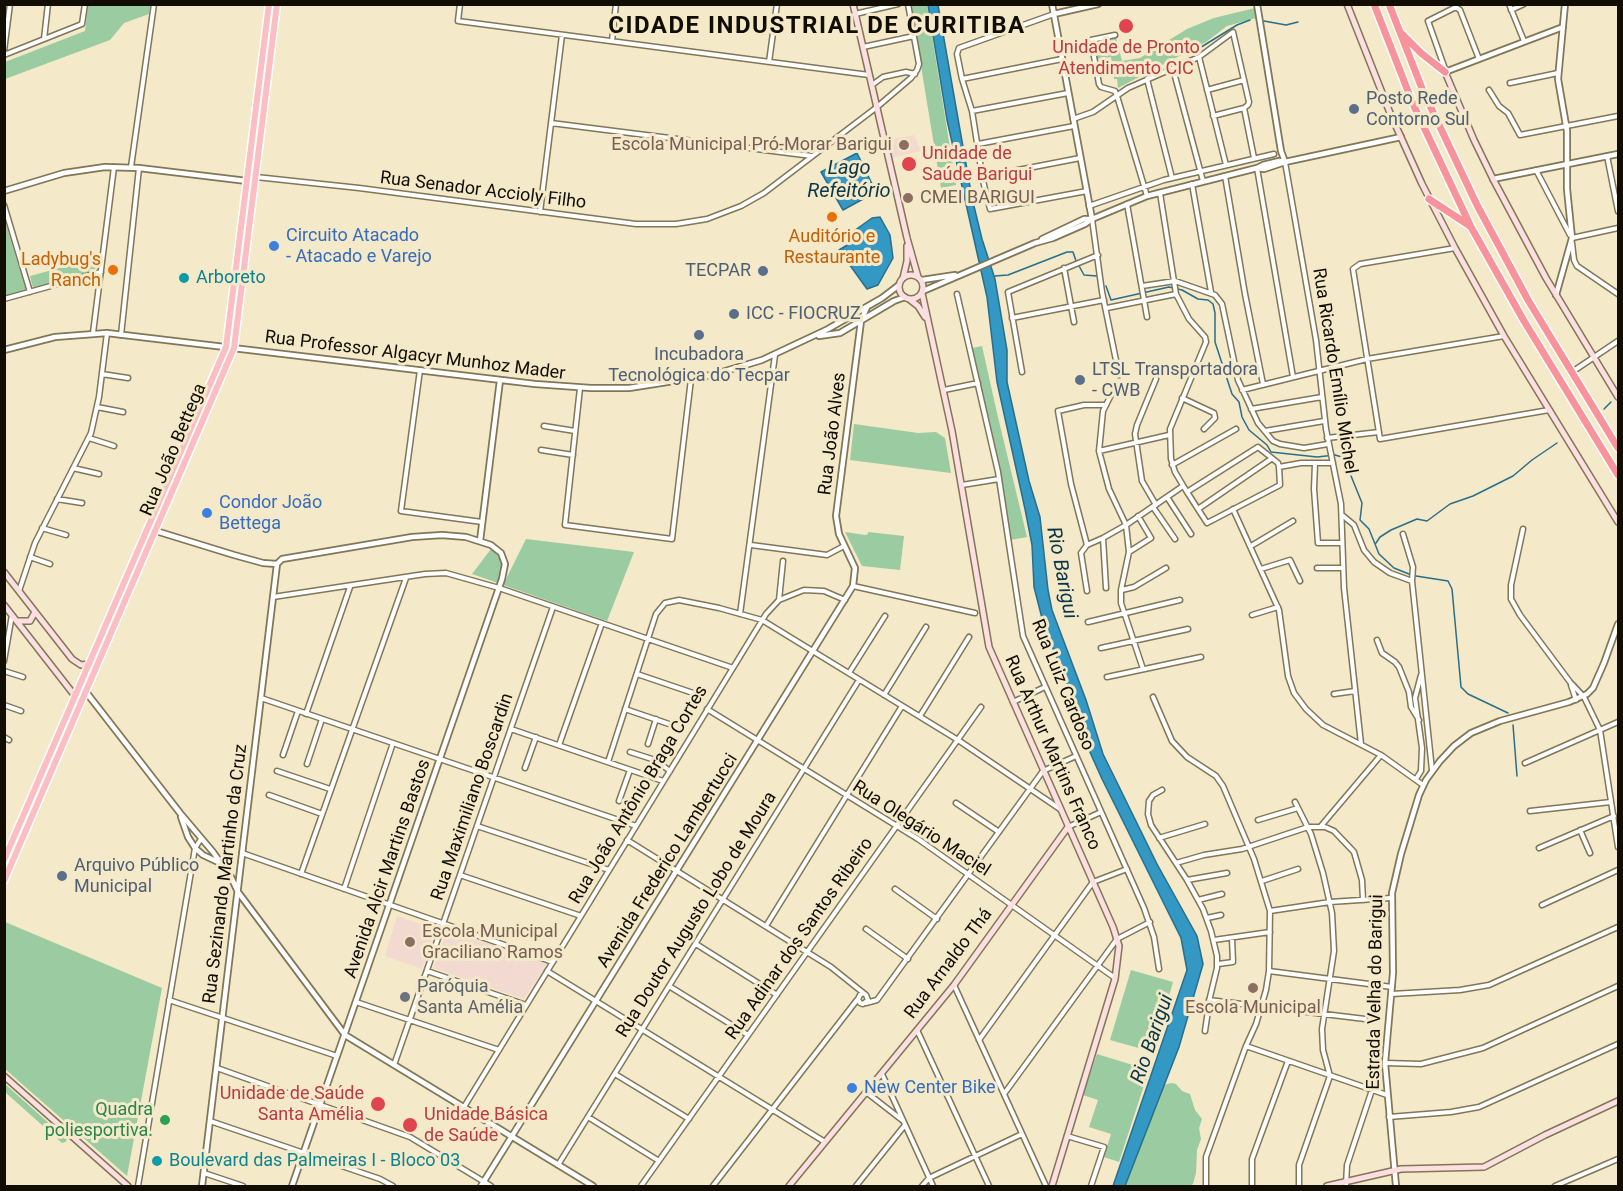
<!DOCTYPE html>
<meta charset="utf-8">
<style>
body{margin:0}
#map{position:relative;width:1623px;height:1191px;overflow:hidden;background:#f4e9c8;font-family:Roboto,sans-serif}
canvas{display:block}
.frame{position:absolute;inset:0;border:6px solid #110d03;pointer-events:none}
</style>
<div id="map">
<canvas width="1623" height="1191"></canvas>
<div class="frame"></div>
</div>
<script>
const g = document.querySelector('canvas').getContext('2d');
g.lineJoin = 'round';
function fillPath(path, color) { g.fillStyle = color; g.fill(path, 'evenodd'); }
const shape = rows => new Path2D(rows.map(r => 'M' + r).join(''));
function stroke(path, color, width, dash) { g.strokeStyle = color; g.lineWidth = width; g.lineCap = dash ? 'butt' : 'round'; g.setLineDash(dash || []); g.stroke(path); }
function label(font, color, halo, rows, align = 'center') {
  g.font = font + ' Roboto,sans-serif'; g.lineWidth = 6; g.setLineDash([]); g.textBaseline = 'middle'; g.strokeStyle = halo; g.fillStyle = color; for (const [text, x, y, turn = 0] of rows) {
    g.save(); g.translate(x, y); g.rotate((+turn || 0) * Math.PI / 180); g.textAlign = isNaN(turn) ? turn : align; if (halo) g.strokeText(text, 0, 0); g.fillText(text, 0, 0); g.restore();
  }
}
fillPath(shape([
 [914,135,921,151,891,158,888,140],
 [397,916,436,929,422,969,385,956],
 [448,930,547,963,524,999,433,968]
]), '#f2dad1');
fillPath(shape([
 [88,5,150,5,149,14,124,23,110,40,5,79,5,62,85,31],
 [911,5,927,5,956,185,941,188],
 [1255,8,1256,18,1227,26,1206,42,1118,88,1117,79,1114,79,1111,57,1096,59,1093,41,1116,37,1122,61,1140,58,1187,29,1214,18],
 [4,218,26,290,5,296,4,296],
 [96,258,95,271,33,288,30,276],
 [982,346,997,413,1027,537,1010,540,1000,474,972,348],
 [854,424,918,433,936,432,945,438,951,473,850,460],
 [845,532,865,535,868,534,868,532,904,536,900,570,862,566],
 [526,539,634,552,607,621,503,585],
 [491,549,497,553,502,561,498,583,472,574],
 [5,922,162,988,127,1176,5,1069],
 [1131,970,1173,982,1153,1052,1110,1040],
 [1097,1054,1149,1070,1119,1162,1104,1157,1111,1134,1089,1127,1098,1100,1083,1095],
 [1171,1083,1176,1084,1182,1091,1190,1094,1195,1110,1202,1119,1199,1128,1201,1139,1197,1150,1196,1173,1193,1184,1190,1186,1125,1186,1164,1085],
 [5,1084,62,1135,67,1140,65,1142,62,1143,5,1092]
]), '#9acba1');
const water = shape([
 [928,5,938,5,972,198,982,239,995,279,1007,350,1007,382,1029,481,1040,517,1048,590,1052,610,1086,700,1103,754,1157,864,1197,936,1203,964,1179,1047,1125,1186,1113,1186,1187,970,1181,938,1102,779,1089,750,1073,699,1044,626,1034,587,1032,545,1025,509,997,382,987,297,947,120,928,5],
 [857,153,876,192,843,210,821,172,857,153],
 [880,217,890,235,893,258,878,285,867,289,839,250,854,241,851,233,872,218,880,217]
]);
fillPath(water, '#3398c4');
stroke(water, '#296e8a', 1.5);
stroke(shape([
 [1264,21,1286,25,1298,22],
 [1180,55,1198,49,1237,25,1250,20],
 [1078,264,1084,275,1097,276],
 [995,276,1008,275,1067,252,1073,252,1076,261],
 [1106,286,1111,300,1169,287,1182,290,1198,299,1208,300,1213,304,1215,313,1215,342,1232,394,1239,402,1242,417,1249,430,1267,445,1271,452,1317,457,1335,455,1342,457,1347,466,1362,503,1360,520,1369,529,1379,554,1394,568,1409,574],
 [1604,409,1611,402],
 [1376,543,1380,537,1391,530,1417,519,1427,521,1450,504,1473,496,1513,476,1532,460,1557,443],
 [1416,576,1448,581,1452,589,1461,687,1468,694,1508,713],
 [1513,725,1517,776]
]), '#296e8a', 1.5);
const minor = shape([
 [460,4,458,21,869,75],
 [1509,4,1524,41],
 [1511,10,1524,4],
 [855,14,898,4],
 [1054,14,959,48,957,54,962,79,972,111,983,181,990,209,1087,191],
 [1115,35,1091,40,1099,84,1101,87,1115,91,1117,96,1147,196],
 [44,39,48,4],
 [612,41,616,4],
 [863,47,914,36],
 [4,51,10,4],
 [4,55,82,24,85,4],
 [1199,57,1226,165],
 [769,62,777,4],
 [1173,69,1203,181],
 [1445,69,1428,21,1454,8,1457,8,1460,10,1479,59],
 [962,79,1062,59],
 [1147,79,1172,178],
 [1510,83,1558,73],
 [872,85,883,77,906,72,915,74],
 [1207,90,1244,80],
 [1489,90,1499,106,1508,113,1520,135,1618,116],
 [972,111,1068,93],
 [1213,116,1244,108],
 [1073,119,1093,112,1128,88,1199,57,1233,32,1249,102,1248,105,1244,108,1254,158],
 [551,123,812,156],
 [978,144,1074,126],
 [1607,156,1618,211],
 [1285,162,1316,340,1326,429,1341,504,1344,588,1361,744],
 [131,167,154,4],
 [1257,168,1293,377],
 [1536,170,1570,235],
 [1225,176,1245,294,1263,384],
 [256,177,359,188,636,224,676,224,707,219,741,206,764,193,877,107,911,78,917,70,919,64,908,4],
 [982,177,1080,158],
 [1192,184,1211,292],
 [1160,193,1176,294,1189,319,1205,337,1206,342,1170,429,1171,459,1175,472,1187,492,1207,523,1280,485,1279,467,1278,463,1258,447,1187,492],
 [1127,204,1147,317],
 [4,205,30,292],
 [1089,206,1164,180,1274,154],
 [540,212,562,35],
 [1092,219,1102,292,1119,375],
 [1572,238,1618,228],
 [1572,243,1574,260,1577,266,1618,294],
 [1455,248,1360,264,1353,269,1380,439,1549,410],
 [1064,268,1074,322],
 [1142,286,1175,281,1215,295,1222,304,1238,380,1258,423,1273,441,1280,444,1304,448,1328,444],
 [957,294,998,472,1023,636,1144,908,1154,937,1159,969],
 [4,299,101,272],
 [1107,308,1176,294],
 [1012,318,1104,300],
 [93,333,114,167],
 [121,335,139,168],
 [420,370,401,511,482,522],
 [1022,372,1008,292,1098,255],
 [1572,372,1618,341],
 [102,374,128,378],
 [580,388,565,525,672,539,691,379],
 [1114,389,1103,411,1099,451,1109,489,1126,525,1129,552,1121,590,1121,603,1143,669],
 [944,390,978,383],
 [1242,390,1367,359,1504,336],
 [1182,398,1214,413,1215,418,1204,429],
 [1106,405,1084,405,1058,411,1071,484,1087,545,1103,538,1126,525,1183,486],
 [97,407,123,412],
 [1251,409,1322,397],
 [544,426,575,431],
 [1265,431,1324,421],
 [89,438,114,446],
 [1327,438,1379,432],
 [541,450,573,455],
 [1099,451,1169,435],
 [1315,464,1314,489,1318,543,1342,543],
 [1172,465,1236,429],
 [1279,467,1301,463,1333,463],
 [73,468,99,474],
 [962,485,999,479],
 [1167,497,1191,534],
 [57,499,82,503],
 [1156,505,1142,481,1135,434,1137,425,1156,379],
 [1153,507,1175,539],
 [1198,509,1271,459],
 [1233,509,1279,610,1288,676,1294,693,1306,709,1323,725,1381,755,1423,785],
 [1342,515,1354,525,1364,550,1374,562,1390,573,1412,581],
 [42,528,66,535],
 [1523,529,1511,585,1511,599,1520,615,1570,682,1584,697,1600,730,1618,847],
 [1403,534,1413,567,1412,581,1432,770],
 [1103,538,1106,588],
 [751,545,827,555,844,546],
 [1251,546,1293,521],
 [1129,552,1151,538,1138,516],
 [30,557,50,564],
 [1317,568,1343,568],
 [1261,569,1290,560,1300,581],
 [853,586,975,613],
 [1122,590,1134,587,1166,568],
 [19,591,35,543,91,433,99,397,107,333],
 [1087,591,1081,553,1087,545],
 [273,597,425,574,446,573,499,588,733,668],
 [779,600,783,561],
 [740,614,775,355],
 [1252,615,1278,607],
 [1088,622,1180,600],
 [1377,640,1382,653,1395,662,1399,667,1409,692,1411,707,1419,720],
 [1101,648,1188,629],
 [4,661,12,615],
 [4,671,23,677],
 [849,673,885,616],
 [637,674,696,694],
 [1107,677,1201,657],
 [1571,685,1576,700],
 [1334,694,1355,691],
 [884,695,926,627],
 [1153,697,1172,741,1187,757,1216,776,1223,786,1254,859,1270,911,1269,971,1266,990,1256,1024,1246,1046,1206,1157,1206,1186],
 [261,698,636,826],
 [1013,702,1045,687],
 [4,705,21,711],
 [625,709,669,724],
 [707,709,918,839,1115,978],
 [306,714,350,587],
 [920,716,969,637],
 [511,729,663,781],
 [4,737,9,740],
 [648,744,656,719],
 [559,745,602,623],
 [630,752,655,760,670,771],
 [283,755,298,711],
 [608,762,656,614,665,603,679,600,719,608,762,620,958,740,1060,809],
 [1525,763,1618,722],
 [307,764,322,719],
 [525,768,536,737],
 [277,771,330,789],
 [1416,779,1421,771,1422,748,1415,698,1421,675],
 [1162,790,1153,795,1149,801,1148,814,1151,825,1187,880,1203,909,1211,931,1217,956,1217,968,1210,997,1205,1031],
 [269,795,322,814],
 [619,801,630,770],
 [1295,802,1311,834,1323,873,1332,913,1334,951,1322,1029,1323,1050,1330,1076,1299,1165,1299,1186],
 [956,803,999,832],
 [1530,811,1611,802],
 [1258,820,1298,808],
 [477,826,609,870],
 [1321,826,1381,755],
 [1068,827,1101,812],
 [1580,830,1590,853],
 [1159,838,1205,824],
 [627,840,831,967,866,995,868,1000,863,1004,860,1003,858,999,860,995,863,993],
 [1539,848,1614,816],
 [242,853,553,962],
 [1176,863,1204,855,1242,849,1308,827,1325,827,1334,831,1354,852,1362,880,1363,900],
 [301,874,406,578],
 [460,875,581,916],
 [1187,880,1227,873],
 [1262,881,1298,869],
 [344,889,393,743],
 [895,889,937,919],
 [1198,900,1222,894],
 [1542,905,1618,870],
 [1270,911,1330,902,1391,898],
 [1207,918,1221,915],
 [766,926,902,706],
 [866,929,908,959],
 [1214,940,1270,932],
 [696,944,777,995],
 [1218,964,1233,962,1232,938],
 [427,971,526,1005],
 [547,971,825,1142],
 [1269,971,1392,987],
 [954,985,1046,1186],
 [669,986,748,1035],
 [1392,994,1460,990,1489,985,1618,927],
 [169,1000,337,1056],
 [1209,1000,1365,1019],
 [356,1002,499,1050],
 [866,1003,877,1000,1043,771,1076,756],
 [917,1030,989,1186],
 [979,1040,1093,882,1127,869],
 [1246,1046,1387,1095],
 [1385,1063,1421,1064,1483,1048,1618,986],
 [394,1065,553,607],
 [217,1068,410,1137,491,1186],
 [615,1074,689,1119],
 [882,1074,933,1186],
 [866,1092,902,1120],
 [1004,1094,1117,939,1150,922],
 [464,1107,766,614,779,600,804,590,824,591,845,600],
 [588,1117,659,1161],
 [1389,1117,1451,1112,1479,1107,1618,1044],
 [210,1121,380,1179,393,1186],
 [1067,1136,1104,1147,1091,1186],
 [558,1165,859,680],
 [204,1173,243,1186],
 [138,1186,195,848,201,839],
 [641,1186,981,707],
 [713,1186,857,1000],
 [856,1186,905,1125],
 [922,1186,929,1178,1022,1134],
 [1252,1186,1252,1159,1288,1061],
 [1346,1186,1347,1165,1372,1090],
 [1555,1186,1618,1159]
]);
const tertiary = shape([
 [1052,4,1092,219],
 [1257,4,1281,151,1285,162],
 [1054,14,1098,4],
 [1445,72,1563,27],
 [1257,168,1264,169,1285,162,1401,137],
 [1493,179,1618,154],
 [4,191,64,173,105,167,139,168,247,181,256,177],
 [1042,239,1084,219,1092,219],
 [922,280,955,275],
 [923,291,1035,243,1053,238,1085,224,1092,219,1147,196,1257,168,1263,165,1279,161,1285,162],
 [1556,295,1572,238,1567,189,1567,131,1558,79,1565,4],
 [819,336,840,333,894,301,905,297],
 [4,350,55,337,107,333,535,384,591,388,629,388,712,375,762,360,828,329,882,298,899,285],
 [156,531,234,555,263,563,277,564],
 [480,541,500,380],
 [277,564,282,559,412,537,442,535,466,537,491,545,501,553,505,564,502,579,292,1186],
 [86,692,180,813,213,852,231,877,238,892,345,1035,593,1186],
 [181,817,188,837,195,848,203,855,220,863],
 [202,1186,277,564],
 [481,1186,853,586,855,568,839,534,836,516,861,321,867,307],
 [1396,1186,1385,1063,1393,973,1392,893,1401,854,1419,795,1426,780,1440,761,1454,746,1471,733,1500,721,1569,702,1587,694,1593,688,1604,663,1618,624]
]);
const secondary = shape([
 [853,4,907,238,918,277],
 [1347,4,1390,113,1422,184,1455,248,1504,336,1618,522],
 [1445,72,1474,140,1493,179,1546,278,1618,397],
 '899 287a12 12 0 1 1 24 0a12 12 0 1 1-24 0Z',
 [903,278,907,261,907,246],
 [922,293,952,431,989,647,1113,927,1119,946,1115,979,1052,1186],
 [909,299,918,306,925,317],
 [4,572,72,659,81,665,89,664],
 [4,605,75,696],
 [19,621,30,621,35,612],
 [4,1076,128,1186],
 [789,1186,954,985,1068,827],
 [1327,1186,1401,1169,1484,1167,1545,1135,1618,1101]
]);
const primary = shape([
 [4,860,226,347,269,4],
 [4,881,234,348,277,4]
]);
const motorway = shape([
 [1374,4,1413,104,1471,227,1524,321,1618,475],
 [1389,4,1423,91,1477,205,1528,300,1618,448],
 [1402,34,1421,53,1445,72],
 [1429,199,1470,226]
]);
stroke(minor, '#807658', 7);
stroke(tertiary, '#807658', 8);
stroke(secondary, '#807658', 8);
stroke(primary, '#fff', 9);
stroke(motorway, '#fff', 10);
stroke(minor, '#fff', 4);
stroke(tertiary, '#fff', 4.5);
stroke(secondary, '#fddee1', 5);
stroke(primary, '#fbbec3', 6);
stroke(motorway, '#f8929b', 7);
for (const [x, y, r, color] of [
 [1126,26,8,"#e0444e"],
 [1354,109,6,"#5c6f8a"],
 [904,145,6,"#8d6e63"],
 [909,164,8,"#e0444e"],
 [908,198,6,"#8d6e63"],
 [832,217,6,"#e8710a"],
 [274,246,6,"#3f7fe0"],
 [113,270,6,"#e8710a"],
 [763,271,6,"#5c6f8a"],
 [184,278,6,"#0f9aa8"],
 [734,314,6,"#5c6f8a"],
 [699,335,6,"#5c6f8a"],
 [1080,380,6,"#5c6f8a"],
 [207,513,6,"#3f7fe0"],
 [62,876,6,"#5c6f8a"],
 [410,942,6,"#8d6e63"],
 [1253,988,6,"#8d6e63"],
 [405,997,6,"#6b7280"],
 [852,1088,6,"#3f7fe0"],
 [378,1104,8,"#e0444e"],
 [165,1120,6,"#2e9e5b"],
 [410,1125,8,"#e0444e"],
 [157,1161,6,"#0f9aa8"]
]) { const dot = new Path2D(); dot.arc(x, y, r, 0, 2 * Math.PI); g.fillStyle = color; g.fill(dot); stroke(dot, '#f4e9c8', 2); }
label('18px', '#be3a42', '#f4e9c8', [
 ["Unidade de Pronto",1126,48,"center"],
 ["Atendimento CIC",1126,69,"center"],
 ["Unidade de",922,154],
 ["Saúde Barigui",922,175],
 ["Unidade de Saúde",364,1094,"right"],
 ["Santa Amélia",364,1115,"right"],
 ["Unidade Básica",424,1115],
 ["de Saúde",424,1136]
], 'left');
label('18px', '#4e5e75', '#f4e9c8', [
 ["Posto Rede",1366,99],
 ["Contorno Sul",1366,120],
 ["TECPAR",751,271,"right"],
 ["ICC - FIOCRUZ",746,314],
 ["Incubadora",699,355,"center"],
 ["Tecnológica do Tecpar",699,376,"center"],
 ["LTSL Transportadora",1092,370],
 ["- CWB",1092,391],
 ["Arquivo Público",74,866],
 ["Municipal",74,887]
], 'left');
label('18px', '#785e54', '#f4e9c8', [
 ["Escola Municipal Pró-Morar Barigui",892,145,"right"],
 ["CMEI BARIGUI",920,198],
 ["Escola Municipal",422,932],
 ["Graciliano Ramos",422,953],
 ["Escola Municipal",1253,1008,"center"]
], 'left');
label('18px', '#110d03', '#f4e9c8', [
 ["Rua Senador Accioly Filho",483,191,7],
 ["Rua Professor Algacyr Munhoz Mader",415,356,7],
 ["Rua Ricardo Emílio Michel",1334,371,81],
 ["Rua João Alves",833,434,-83],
 ["Rua João Bettega",174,450,-67],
 ["Rua Luiz Cardoso",1062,685,68],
 ["Rua Arthur Martins Franco",1052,753,66],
 ["Rua João Antônio Braga Cortes",639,795,-59],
 ["Rua Maximiliano Boscardin",473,797,-71],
 ["Rua Olegário Maciel",921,829,33],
 ["Avenida Frederico Lambertucci",668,861,-58],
 ["Avenida Alcir Martins Bastos",388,869,-71],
 ["Rua Sezinando Martinho da Cruz",226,874,-83],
 ["Rua Doutor Augusto Lobo de Moura",697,915,-58],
 ["Rua Adinar dos Santos Ribeiro",800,939,-55],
 ["Rua Arnaldo Thá",949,964,-53],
 ["Estrada Velha do Barigui",1376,992,-89]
]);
label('18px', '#366cbe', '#f4e9c8', [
 ["Circuito Atacado",286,236],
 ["- Atacado e Varejo",286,257],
 ["Condor João",219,503],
 ["Bettega",219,524],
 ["New Center Bike",864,1088]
], 'left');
label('18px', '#c56008', '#f4e9c8', [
 ["Auditório e",832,237],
 ["Restaurante",832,258],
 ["Ladybug's",101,260,"right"],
 ["Ranch",101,281,"right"]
]);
label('18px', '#0d838f', '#f4e9c8', [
 ["Arboreto",196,278],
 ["Boulevard das Palmeiras I - Bloco 03",169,1161]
], 'left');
label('18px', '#5b616d', '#f4e9c8', [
 ["Paróquia",417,987],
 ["Santa Amélia",417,1008]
], 'left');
label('18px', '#27864d', '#f4e9c8', [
 ["Quadra",153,1110],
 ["poliesportiva.",153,1131]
], 'right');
label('italic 20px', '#0c374b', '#f4e9c8', [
 ["Lago",849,169],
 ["Refeitório",849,192],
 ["Rio Barigui",1061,573,79],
 ["Rio Barigui",1153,1039,-71]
]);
g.letterSpacing = '1.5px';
label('bold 24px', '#110d03', '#f4e9c8', [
 ["CIDADE INDUSTRIAL DE CURITIBA",817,27]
]);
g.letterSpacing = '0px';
</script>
